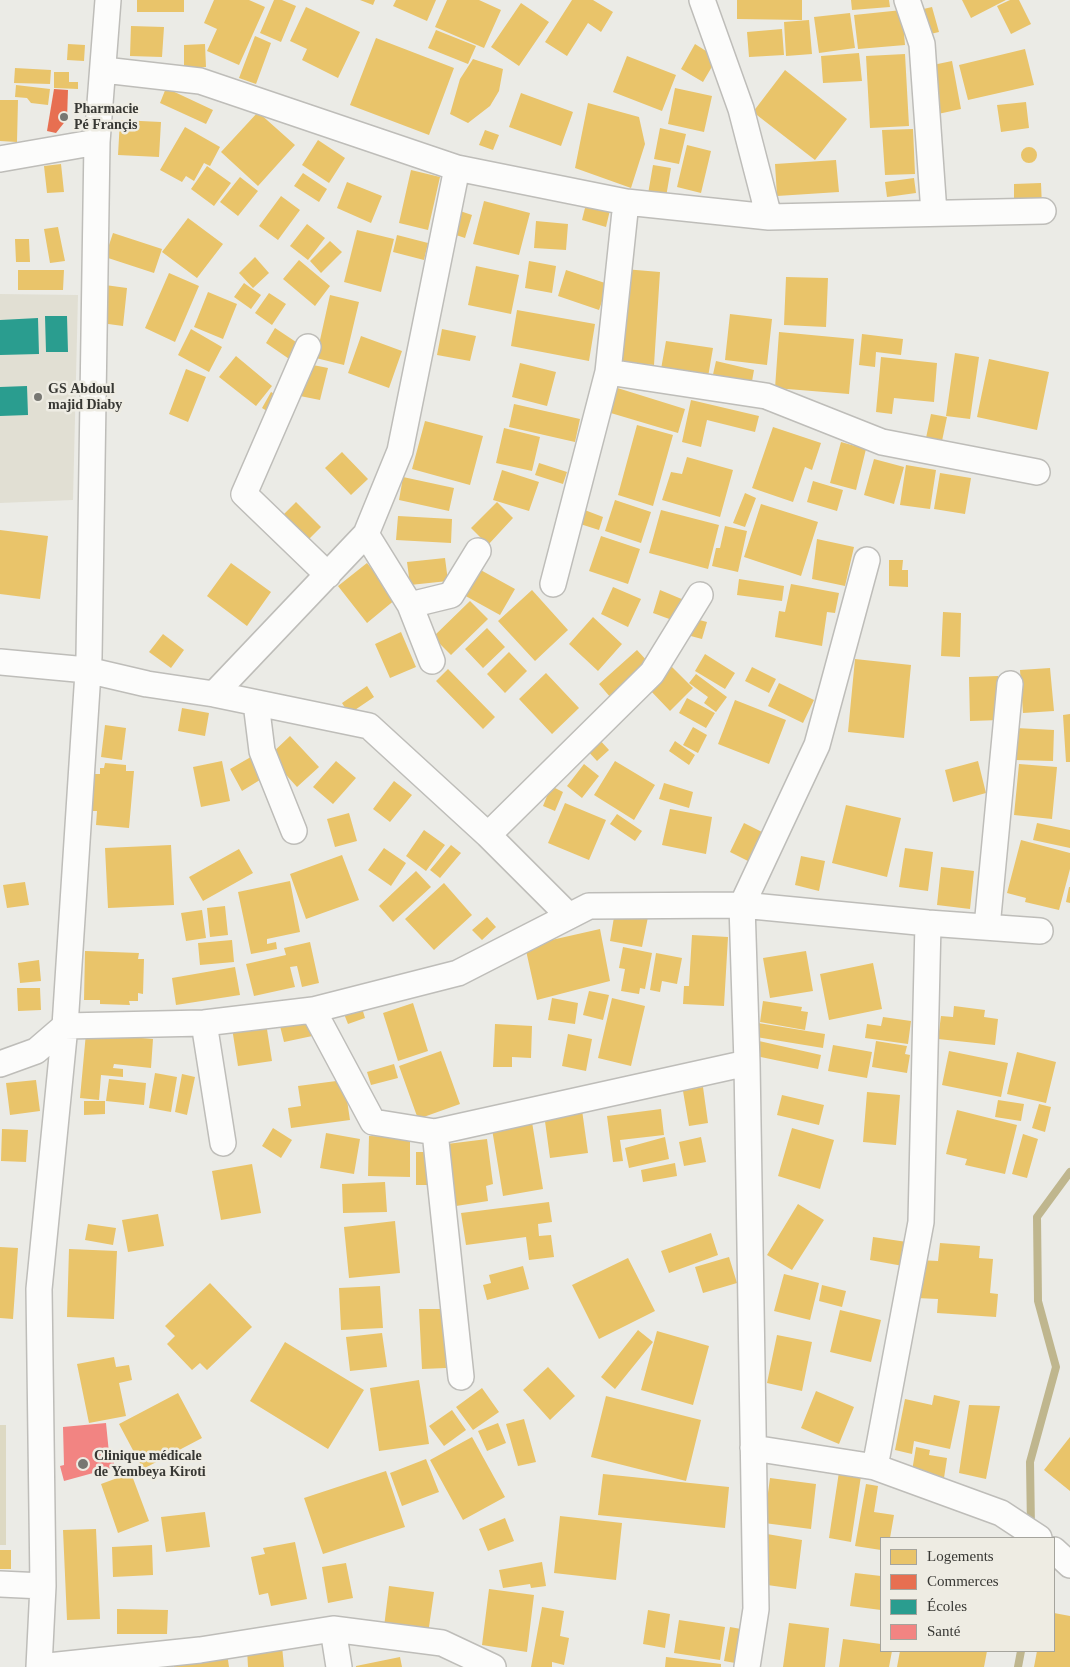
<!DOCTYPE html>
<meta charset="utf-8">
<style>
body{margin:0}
#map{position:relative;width:1070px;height:1667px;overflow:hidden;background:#ebebe6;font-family:"Times New Roman",serif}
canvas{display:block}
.legend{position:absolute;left:880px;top:1537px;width:175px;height:115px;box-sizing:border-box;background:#eeece3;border:1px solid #a5a49d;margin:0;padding:6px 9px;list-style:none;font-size:15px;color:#383834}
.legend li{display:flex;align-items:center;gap:10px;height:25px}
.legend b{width:25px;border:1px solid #a5a49d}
</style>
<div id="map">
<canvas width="1070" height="1667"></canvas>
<ul class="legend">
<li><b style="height:14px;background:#e9c46a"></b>Logements</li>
<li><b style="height:14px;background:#e76f51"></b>Commerces</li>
<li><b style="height:14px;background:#2a9d8f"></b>Écoles</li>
<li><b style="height:14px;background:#f28482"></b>Santé</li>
</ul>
</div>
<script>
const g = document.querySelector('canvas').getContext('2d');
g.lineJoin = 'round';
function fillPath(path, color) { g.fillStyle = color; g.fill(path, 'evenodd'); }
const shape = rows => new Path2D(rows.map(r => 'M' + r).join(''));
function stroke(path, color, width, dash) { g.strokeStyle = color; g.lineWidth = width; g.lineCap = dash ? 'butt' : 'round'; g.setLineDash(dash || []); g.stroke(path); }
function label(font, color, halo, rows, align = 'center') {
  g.font = font + ' "Times New Roman",serif'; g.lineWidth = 5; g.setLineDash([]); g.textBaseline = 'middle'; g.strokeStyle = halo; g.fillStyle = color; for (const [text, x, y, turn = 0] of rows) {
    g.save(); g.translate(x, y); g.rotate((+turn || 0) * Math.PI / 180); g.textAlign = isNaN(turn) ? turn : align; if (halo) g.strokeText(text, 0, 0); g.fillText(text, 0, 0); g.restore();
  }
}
fillPath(shape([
 [0,294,78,295,73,500,0,503]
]), '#e1dfd3');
fillPath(shape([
 [0,1425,6,1425,6,1545,0,1545]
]), '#ddd9c3');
fillPath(shape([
 [137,0,184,0,184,12,137,12],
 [214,0,249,0,265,7,239,65,207,51,217,29,204,23],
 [274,0,282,0,296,6,281,42,260,33],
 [360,0,375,0,373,5],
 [396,0,436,0,427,21,393,6],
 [447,0,479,0,501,10,484,48,435,27],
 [572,0,593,0,613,12,601,32,588,23,567,56,545,42],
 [737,0,802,0,802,20,737,19],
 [851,0,889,0,890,7,852,10],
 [962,0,1006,0,971,18],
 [1010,0,1019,0,1031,24,1011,34,997,6],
 [521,3,549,22,519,66,491,47],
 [306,7,360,32,338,78,302,60,307,49,290,41],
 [932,7,939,32,922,36,915,11],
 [902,10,905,45,858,49,854,15],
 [850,13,855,48,819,53,814,17],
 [809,20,812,54,786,56,784,22],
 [131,26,164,27,162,57,130,56],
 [782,29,784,55,749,57,747,32],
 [436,30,476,46,468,64,428,48],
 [255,36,271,43,256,84,239,78],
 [376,38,454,68,429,135,350,105],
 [68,44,85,45,84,61,67,60],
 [205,44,206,67,184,68,184,45],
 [695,44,717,58,703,82,681,69],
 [1025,49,1034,85,968,100,959,65],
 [859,53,862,81,823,83,821,56],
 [905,54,909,126,870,128,866,56],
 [627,56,676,75,662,111,613,92],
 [473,59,503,69,499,91,490,106,468,123,450,114,460,79],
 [952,61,961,109,938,114,928,66],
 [15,68,51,70,50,84,14,83],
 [785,70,847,119,815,160,753,112],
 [54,72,69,72,69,82,78,82,78,89,54,88],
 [16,85,50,89,48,105,31,103,27,98,15,97],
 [166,88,213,110,206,124,160,103],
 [675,88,712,96,704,132,668,124],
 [521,93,573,112,561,146,509,127],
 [0,100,18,100,17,142,0,141],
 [1026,102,1029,128,1001,132,997,105],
 [588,103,639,117,645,144,631,188,575,168],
 [258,112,295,145,258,186,221,152],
 [120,120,161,122,159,157,118,155],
 [185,127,220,147,210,166,204,163,194,181,186,176,182,182,160,170],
 [660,128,686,134,679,164,654,159],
 [913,129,915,174,885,175,882,130],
 [485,130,499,135,493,150,479,145],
 [318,140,345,158,329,183,302,165],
 [687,145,711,151,701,193,677,187],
 '1021 155a8 8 0 1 1 16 0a8 8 0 1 1-16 0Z',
 [836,160,839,192,777,196,775,164],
 [61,164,64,192,47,193,44,166],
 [653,165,671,168,666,197,648,194],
 [207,166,231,183,214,206,191,189],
 [411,170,440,177,428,230,399,223],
 [303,173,327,189,319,202,294,186],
 [240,177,258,191,238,216,220,202],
 [914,178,916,193,887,197,885,182],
 [347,182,382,196,371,223,337,208],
 [1041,183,1042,207,1014,208,1014,184],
 [281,196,300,210,278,240,259,226],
 [484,201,530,213,519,255,473,244],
 [586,204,610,210,606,227,582,220],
 [460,211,472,215,465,238,453,234],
 [188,218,223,244,197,278,162,252],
 [536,221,568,224,566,250,534,248],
 [307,224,325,238,308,260,290,246],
 [58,227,65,261,50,263,44,229],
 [357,230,394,239,381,292,344,282],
 [113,233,162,249,154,273,105,257],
 [397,235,428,243,424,260,393,252],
 [15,239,29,239,30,262,16,262],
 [330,241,342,252,321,273,310,261],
 [255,257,269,273,253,288,239,273],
 [299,260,330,286,315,306,283,279],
 [529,261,556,266,552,293,525,288],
 [476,266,519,275,511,314,468,305],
 [624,269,660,272,654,365,618,362],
 [18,270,64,270,63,290,18,290],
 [566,270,608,284,599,310,558,296],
 [169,273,199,286,175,342,145,328],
 [786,277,828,278,826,327,784,325],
 [244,283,261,295,251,309,234,297],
 [105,285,127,288,123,326,101,323],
 [208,292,237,304,223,339,194,327],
 [269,293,286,304,272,325,255,313],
 [330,295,359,302,344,365,316,358],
 [517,310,595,324,589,361,511,346],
 [730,314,772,319,767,365,725,360],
 [275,328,305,348,295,363,266,343],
 [191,329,222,347,209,372,178,355],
 [442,329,476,336,470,361,437,355],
 [779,332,854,339,849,394,775,388],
 [862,334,903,339,901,355,876,352,875,367,859,365],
 [361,336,402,351,389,388,348,373],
 [666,341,713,348,708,377,661,369],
 [955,353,979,357,970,419,946,416],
 [236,356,272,386,256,406,219,377],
 [881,357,937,363,934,402,894,398,892,414,876,412],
 [989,359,1049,372,1037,430,977,417],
 [716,361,754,370,751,387,712,379],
 [520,363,556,372,547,406,512,397],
 [308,364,328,368,320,400,300,396],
 [186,369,206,377,188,422,169,414],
 [611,386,685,409,678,433,604,411],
 [271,392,282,398,272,414,262,408],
 [691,400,759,416,755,432,707,420,701,447,682,442],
 [514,404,580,419,575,442,509,427],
 [931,414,947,417,942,441,926,438],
 [425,421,483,436,470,485,412,469],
 [637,425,673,435,653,506,618,495],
 [773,427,821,443,812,470,805,467,793,502,752,488],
 [504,428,540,437,532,471,496,463],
 [841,442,866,449,856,490,830,483],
 [342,452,368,479,351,495,325,468],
 [687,457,733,470,720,517,662,500,671,472,682,474],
 [874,459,904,467,894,504,864,495],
 [539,463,567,472,563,484,535,475],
 [906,465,936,470,930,509,900,505],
 [502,470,539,482,529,511,493,500],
 [940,473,971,478,965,514,934,509],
 [403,477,454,488,449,511,399,500],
 [813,481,843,490,837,511,807,502],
 [745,493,756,498,745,527,733,523],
 [615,500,651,512,641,543,605,531],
 [296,502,321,527,308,540,282,516],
 [497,502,513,518,488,545,471,528],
 [761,504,818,522,801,576,744,557],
 [582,509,603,517,599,530,577,523],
 [661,510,719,525,708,569,649,553],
 [398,516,452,519,451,543,396,540],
 [725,526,747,531,738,572,712,566,716,548,720,548],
 [0,530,48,536,40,599,0,594],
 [601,536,640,549,628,584,589,571],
 [817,539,854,547,845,586,812,579],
 [445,558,448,581,410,585,407,562],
 [889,560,903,560,902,570,908,570,908,587,889,586],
 [231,563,271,592,247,626,207,596],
 [367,563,396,599,367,623,338,586],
 [477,568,515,589,500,615,462,594],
 [739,579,784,586,782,601,737,595],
 [791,584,839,593,835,613,827,612,822,646,775,637,779,611,785,612],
 [613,587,641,599,628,627,601,614],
 [532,590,568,630,535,661,498,621],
 [660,590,684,600,672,620,653,613],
 [470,601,488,619,451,655,433,637],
 [943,612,961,613,960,657,941,656],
 [593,617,622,644,598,671,569,644],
 [692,618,707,622,702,639,687,635],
 [487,628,505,647,483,668,465,649],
 [401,632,416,667,390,678,375,644],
 [163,634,184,650,171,668,149,652],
 [637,650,649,663,611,698,599,684],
 [509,652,527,671,505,693,487,674],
 [705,654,735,673,725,689,695,671],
 [855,659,911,665,904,738,848,732],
 [671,666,693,688,670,711,648,688],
 [752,667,776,679,769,693,745,681],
 [1050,668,1054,711,1023,713,1020,670],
 [448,669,495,717,483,729,436,681],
 [546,673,579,708,552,734,519,699],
 [696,674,727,697,716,712,704,703,708,697,689,683],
 [998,676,1000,720,970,721,969,677],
 [779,683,814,700,803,723,768,706],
 [367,686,374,697,349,714,342,703],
 [687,698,715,713,706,728,679,713],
 [735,700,786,720,769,764,718,744],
 [182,708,209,713,205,736,178,731],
 [1070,714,1070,762,1066,762,1063,715],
 [105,725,126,728,122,760,101,757],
 [693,727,707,735,698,753,683,745],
 [1016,728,1054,730,1053,761,1015,760],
 [290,736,319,767,297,787,269,756],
 [598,738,609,750,597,761,586,749],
 [675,741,695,755,689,765,669,751],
 [256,754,268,775,242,791,230,769],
 [222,761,230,801,201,807,193,767],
 [336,761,356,778,333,804,313,787],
 [615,761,655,785,634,820,594,795],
 [978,761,986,793,953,802,945,770],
 [105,763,126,765,126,771,134,771,129,828,96,825,97,811,91,811,94,774,100,774,100,768,104,768],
 [584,764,599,776,582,798,567,786],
 [1019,764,1057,767,1052,819,1014,815],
 [394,781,412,795,390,822,373,809],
 [664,783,693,792,689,808,659,799],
 [551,786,563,792,555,811,543,806],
 [565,803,606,820,589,860,548,843],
 [846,805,901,818,887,877,832,863],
 [670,809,712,817,706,854,662,845],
 [349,813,357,841,335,847,327,819],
 [617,814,642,831,635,841,610,824],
 [744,823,764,833,750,862,730,852],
 [1037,823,1070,830,1070,848,1033,840],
 [424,830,445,845,426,871,406,856],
 [1021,840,1070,853,1070,869,1059,910,1025,902,1026,898,1007,893],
 [171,845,174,905,108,908,105,848],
 [451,845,461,853,440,878,430,870],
 [384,848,406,863,391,886,368,870],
 [905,848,933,852,928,891,899,887],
 [239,849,253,873,203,901,189,877],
 [342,855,359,900,306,919,290,874],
 [801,856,825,861,819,891,795,885],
 [941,867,974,871,970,909,937,905],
 [416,871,431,887,393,922,379,906],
 [290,881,300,932,267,939,267,944,276,942,277,949,251,954,238,892],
 [25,882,29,905,7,908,3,885],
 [444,883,472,915,434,950,405,919],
 [1069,887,1070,887,1070,903,1066,902],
 [225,906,228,935,210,937,207,908],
 [202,910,206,938,186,941,181,913],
 [615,911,648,917,642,947,610,941],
 [487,917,496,927,482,940,472,930],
 [600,929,610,981,537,1000,525,946],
 [692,935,728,937,724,1006,683,1004,684,986,689,986],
 [232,940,234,962,200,965,198,943],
 [310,942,319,983,302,987,297,966,290,967,295,987,254,996,246,964,286,955,284,948],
 [623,947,652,953,645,989,640,988,639,994,621,991,625,969,619,968],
 [85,951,139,953,138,959,144,959,143,994,138,993,138,1001,129,1001,130,1005,100,1004,100,1000,84,1000],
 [806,951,813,991,770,998,763,958],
 [656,953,682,958,677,984,662,981,660,992,650,990],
 [39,960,41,981,20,983,18,963],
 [873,963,882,1009,829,1020,820,974],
 [235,967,240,995,176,1005,172,978],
 [17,988,40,988,41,1010,18,1011],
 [589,991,609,995,603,1020,583,1015],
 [552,998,578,1003,575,1024,548,1020],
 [612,998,645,1006,631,1066,598,1058],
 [763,1001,802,1007,801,1011,808,1012,805,1030,760,1022],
 [413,1003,428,1051,398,1061,383,1013],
 [954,1006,985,1010,984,1017,998,1019,995,1045,938,1039,941,1016,953,1017],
 [362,1008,365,1018,348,1024,344,1014],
 [312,1015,317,1035,284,1042,279,1022],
 [883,1017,911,1021,908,1044,865,1038,867,1024,881,1026],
 [266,1023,272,1061,238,1066,232,1028],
 [758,1023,825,1034,823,1048,756,1037],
 [495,1024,532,1026,531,1058,512,1057,512,1067,493,1067],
 [86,1033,153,1039,151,1068,114,1064,113,1068,123,1069,123,1077,101,1075,99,1100,80,1098],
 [568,1034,592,1039,586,1071,562,1066],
 [759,1041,821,1055,818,1069,756,1056],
 [876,1041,907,1046,905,1054,910,1055,907,1073,872,1067],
 [833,1045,872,1052,867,1078,828,1071],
 [441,1051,460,1104,418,1119,399,1066],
 [949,1051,1008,1063,1001,1097,942,1085],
 [1017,1052,1056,1062,1046,1103,1007,1094],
 [394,1064,398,1078,371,1085,367,1072],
 [155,1073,177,1077,171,1112,149,1108],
 [182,1074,195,1077,187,1115,175,1112],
 [109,1079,146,1083,144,1105,106,1101],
 [36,1080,40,1111,10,1115,6,1083],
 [344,1080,350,1120,291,1128,288,1108,301,1106,298,1086],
 [703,1087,708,1123,689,1126,683,1091],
 [867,1092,900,1095,896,1145,863,1142],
 [782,1095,824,1105,819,1125,777,1115],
 [998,1100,1024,1104,1021,1121,995,1117],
 [84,1101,105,1101,105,1114,84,1115],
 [1039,1104,1051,1107,1045,1132,1032,1128],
 [661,1109,664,1135,620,1140,623,1161,613,1162,607,1116],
 [582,1110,588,1153,550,1158,544,1114],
 [957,1110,1017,1125,1005,1174,965,1165,967,1159,946,1154],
 [532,1122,543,1189,503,1196,492,1129],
 [273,1128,292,1140,281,1158,262,1146],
 [792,1128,834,1140,820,1189,778,1176],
 [2,1129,28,1130,26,1162,1,1161],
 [326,1133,360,1139,354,1174,320,1168],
 [1023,1134,1038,1139,1027,1178,1012,1174],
 [369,1136,410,1137,410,1177,368,1176],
 [665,1137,669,1159,629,1168,625,1148],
 [701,1137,706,1162,684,1166,679,1142],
 [487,1139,493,1184,486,1186,488,1201,456,1206,447,1144],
 [416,1152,426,1152,427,1185,416,1185],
 [675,1163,677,1176,643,1182,641,1170],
 [252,1164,261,1213,221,1220,212,1171],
 [385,1182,387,1212,343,1213,342,1184],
 [549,1202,552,1222,538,1224,539,1236,551,1235,554,1257,529,1260,526,1237,466,1245,461,1213],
 [798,1204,824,1220,792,1270,767,1255],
 [158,1214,164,1246,128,1252,122,1220],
 [395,1221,400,1273,349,1278,344,1227],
 [88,1224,116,1228,113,1245,85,1240],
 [711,1233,718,1255,669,1273,661,1251],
 [873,1237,907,1242,903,1266,870,1260],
 [940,1243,980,1246,979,1258,993,1259,990,1293,998,1294,996,1317,937,1313,938,1299,916,1298,919,1260,938,1261],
 [0,1247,18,1248,13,1319,0,1318],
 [69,1249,117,1251,114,1319,67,1317],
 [729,1257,737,1283,703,1293,695,1267],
 [628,1258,655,1311,599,1339,572,1285],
 [523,1266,529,1289,487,1300,483,1285,491,1283,489,1275],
 [784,1274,819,1283,810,1320,774,1311],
 [210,1283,252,1327,207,1370,200,1363,192,1370,167,1344,175,1336,165,1326],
 [822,1285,846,1291,842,1307,819,1301],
 [380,1286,383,1328,341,1330,339,1288],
 [419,1309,443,1309,446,1368,422,1369],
 [840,1310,881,1320,871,1362,830,1352],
 [638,1330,653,1342,615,1389,601,1377],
 [657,1331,709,1346,693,1405,641,1390],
 [382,1333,387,1367,350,1371,346,1337],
 [777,1335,812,1342,802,1391,767,1383],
 [285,1342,364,1390,328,1449,250,1401],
 [114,1357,116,1367,129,1365,132,1380,119,1383,126,1416,89,1423,77,1364],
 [548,1367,575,1396,550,1420,523,1390],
 [419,1380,429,1444,379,1451,370,1388],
 [482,1388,499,1412,473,1430,456,1407],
 [816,1391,854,1407,839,1444,801,1428],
 [178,1393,202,1438,143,1469,119,1424],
 [934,1395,960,1401,950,1449,914,1441,912,1454,895,1450,905,1399,932,1405],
 [606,1396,701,1420,686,1481,591,1457],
 [969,1405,1000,1406,986,1479,959,1473],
 [452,1410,466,1430,444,1446,429,1426],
 [524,1419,536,1462,518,1466,506,1424],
 [498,1423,506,1443,487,1451,478,1431],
 [472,1437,505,1497,463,1520,430,1460],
 [1070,1437,1070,1491,1044,1470],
 [916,1447,930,1450,929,1455,947,1458,944,1478,912,1471],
 [426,1459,439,1492,402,1506,390,1473],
 [386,1471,405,1527,323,1554,304,1498],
 [839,1472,861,1476,851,1542,829,1538],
 [131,1473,149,1521,118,1533,101,1484],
 [603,1474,729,1487,725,1528,598,1515],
 [770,1478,816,1484,811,1529,764,1523],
 [866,1484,878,1486,874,1512,894,1515,890,1538,881,1538,881,1550,855,1546],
 [205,1512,210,1547,166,1552,161,1517],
 [560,1516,622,1523,616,1580,554,1573],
 [505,1518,514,1541,488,1551,479,1529],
 [96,1529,100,1619,67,1620,63,1530],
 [767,1534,802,1540,796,1589,760,1584],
 [295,1542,307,1599,271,1606,268,1593,259,1595,251,1557,265,1554,263,1548],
 [152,1545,153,1575,113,1577,112,1547],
 [0,1550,11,1550,11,1569,0,1569],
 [542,1562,546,1586,531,1588,530,1584,503,1588,499,1570],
 [346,1563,353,1598,328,1603,322,1567],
 [855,1573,881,1576,881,1610,850,1606],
 [389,1586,434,1592,428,1634,384,1627],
 [489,1589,534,1595,527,1652,482,1645],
 [542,1607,564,1611,560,1636,569,1638,564,1665,552,1662,552,1667,531,1667],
 [117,1609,168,1610,167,1634,117,1634],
 [648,1610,670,1614,665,1648,643,1644],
 [1054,1613,1070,1616,1070,1667,1034,1667,1037,1651,1054,1651],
 [679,1620,725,1627,720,1660,674,1653],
 [789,1623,829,1628,825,1667,783,1667],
 [730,1627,741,1629,735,1663,724,1661],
 [843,1639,881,1644,881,1651,892,1651,889,1667,839,1667],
 [282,1646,284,1667,248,1667,247,1649],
 [900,1651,987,1651,984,1667,897,1667],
 [227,1653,229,1667,174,1667,173,1661],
 [400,1657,402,1667,356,1667,356,1666],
 [666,1657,721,1664,721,1667,665,1667]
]), '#e9c46a');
fillPath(shape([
 [54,89,68,90,67,119,56,133,47,131]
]), '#e76f51');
fillPath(shape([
 [45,316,67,316,68,352,46,352],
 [38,318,39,354,0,355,0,320],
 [27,386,28,415,0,416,0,387]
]), '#2a9d8f');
fillPath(shape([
 [106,1423,109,1453,111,1453,115,1467,64,1481,60,1466,64,1465,63,1427]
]), '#f28482');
stroke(shape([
 [1031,1528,1030,1462,1056,1367,1038,1301,1037,1217,1070,1172],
 [1018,1667,1021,1651]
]), '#bfb68e', 8);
const minor = shape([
 [108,0,97,142,89,657,65,1026,39,1289,43,1586,39,1667,200,1650,333,1629,442,1643,493,1667],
 [702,0,741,109,769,217],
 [907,0,922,44,934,213],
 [104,70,200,81,457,168,626,202,769,217,1043,211],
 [0,159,97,142],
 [626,202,608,372,766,396,882,442,1037,472],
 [308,347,244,494,328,575],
 [366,534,410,605,432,661],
 [553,584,608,372],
 [410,605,451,595,478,551],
 [0,662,87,670,147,684,214,694,366,534,400,451,457,168],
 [214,694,369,726,488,835,568,915],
 [256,703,262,751,294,831],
 [488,835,652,673,700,595],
 [987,927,1010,684],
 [313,1010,373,1122,435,1132,747,1063],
 [204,1023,223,1143],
 [0,1064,36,1051,65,1026,204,1023,313,1010,458,973,589,906,742,905,928,923,1040,931],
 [435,1132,461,1377],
 [753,1448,875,1467,921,1222,928,923],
 [875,1467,1001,1513,1039,1538],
 [1054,1550,1070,1565],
 [0,1584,43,1586],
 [333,1629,339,1667],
 [747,1667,756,1609,747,1063,742,905,817,745,867,560]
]);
stroke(minor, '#bebdb9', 28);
stroke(minor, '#fcfcfb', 25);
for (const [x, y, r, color] of [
 [64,117,5,"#777772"],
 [38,397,5,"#777772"],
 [83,1464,6,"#777772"]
]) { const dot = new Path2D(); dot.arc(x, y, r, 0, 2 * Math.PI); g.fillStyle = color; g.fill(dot); stroke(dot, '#eeece3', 2); }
label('bold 14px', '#383834', '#eeece3', [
 ["Pharmacie",74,109],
 ["Pé Françis",74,125],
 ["GS Abdoul",48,389],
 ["majid Diaby",48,405],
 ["Clinique médicale",94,1456],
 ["de Yembeya Kiroti",94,1472]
], 'left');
</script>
